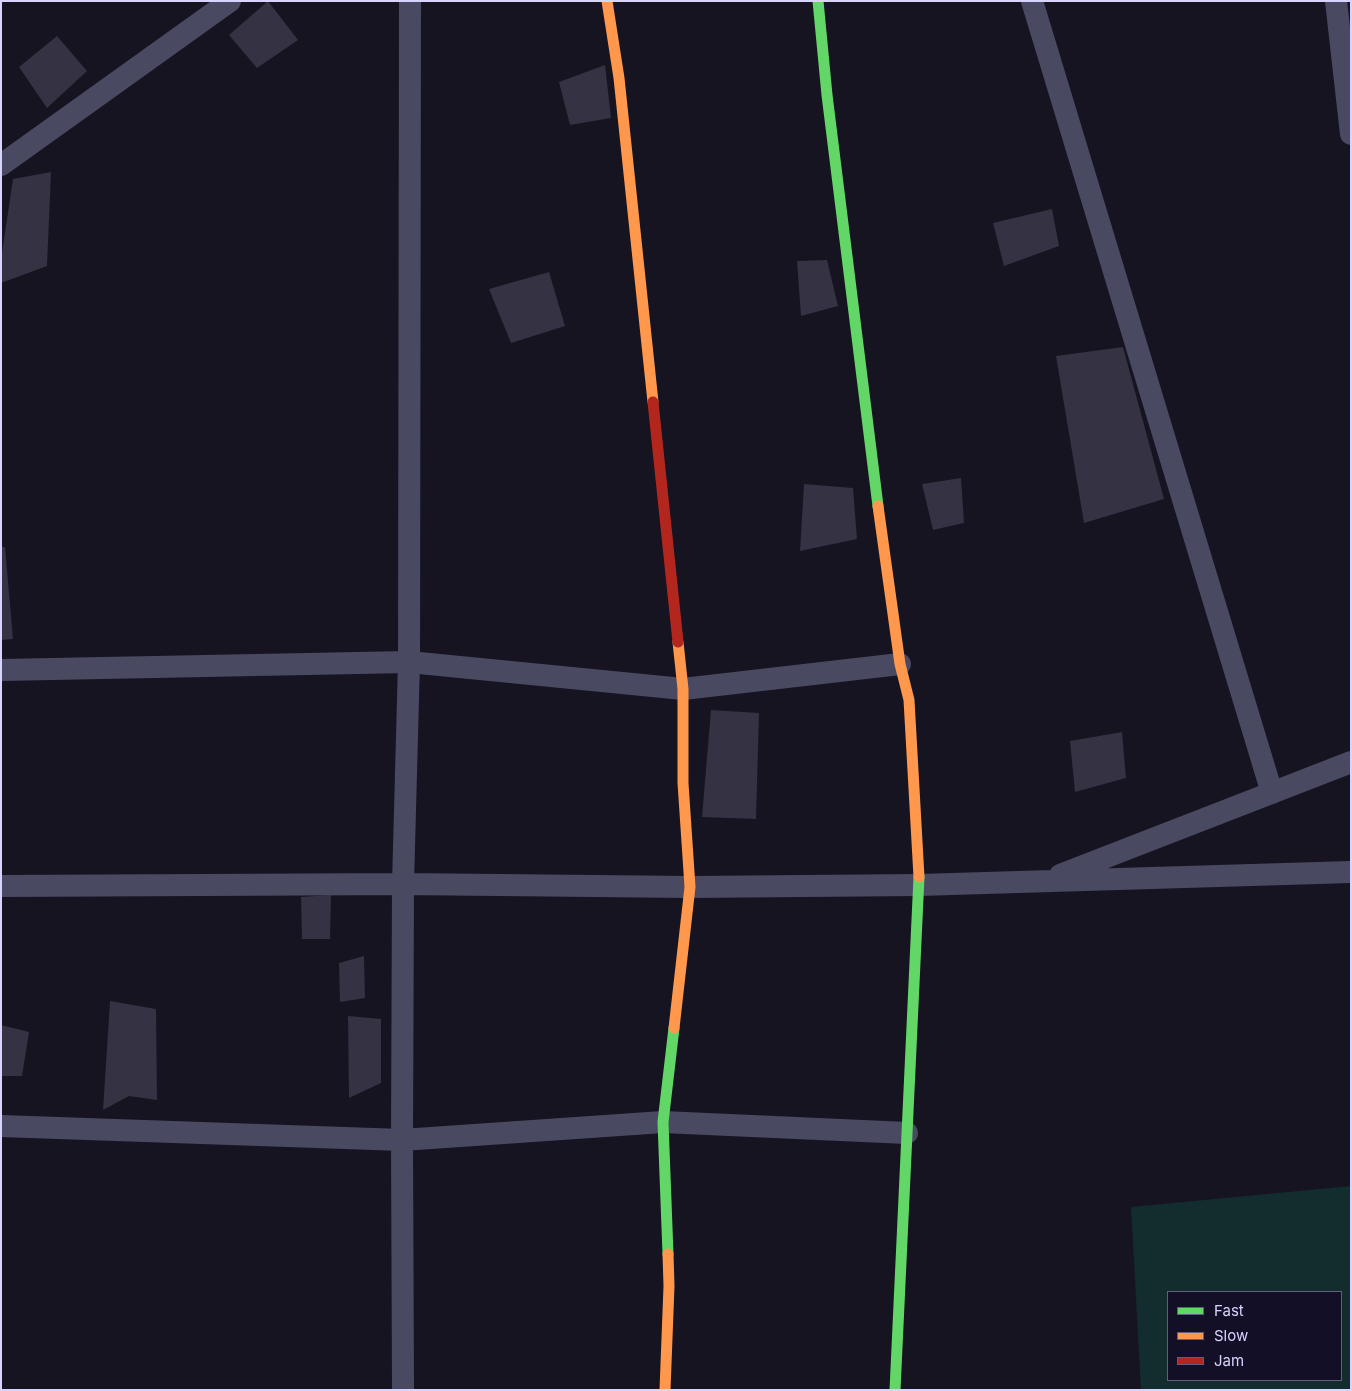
<!DOCTYPE html>
<style>
body{margin:0}
#map{position:relative;width:1352px;height:1391px;overflow:hidden;background:#161421;font-family:Inter,sans-serif}
canvas{display:block}
.frame{position:absolute;inset:0;border:2px solid #d9d4ff;pointer-events:none}
.legend{position:absolute;left:1167px;top:1291px;width:175px;height:90px;box-sizing:border-box;background:#130f26;border:1px solid #625e7d;margin:0;padding:6px 9px;list-style:none;font-size:15px;color:#d9d4ff}
.legend li{display:flex;align-items:center;gap:10px;height:25px}
.legend b{width:25px;border:1px solid #625e7d}
</style>
<div id="map">
<canvas width="1352" height="1391"></canvas>
<div class="frame"></div>
<ul class="legend">
<li><b style="height:6px;background:#63d668"></b>Fast</li>
<li><b style="height:6px;background:#ff974d"></b>Slow</li>
<li><b style="height:6px;background:#b3261e"></b>Jam</li>
</ul>
</div>
<script>
const g = document.querySelector('canvas').getContext('2d');
g.lineJoin = 'round';
function fillPath(path, color) { g.fillStyle = color; g.fill(path, 'evenodd'); }
const shape = rows => new Path2D(rows.map(r => 'M' + r).join(''));
function stroke(path, color, width, dash) { g.strokeStyle = color; g.lineWidth = width; g.lineCap = dash ? 'butt' : 'round'; g.setLineDash(dash || []); g.stroke(path); }
fillPath(shape([
 [1351,1186,1351,1390,1141,1390,1131,1207],
 [1168,1292,1341,1292,1341,1380,1168,1380]
]), '#132c2d');
fillPath(shape([
 [268,1,298,40,257,68,229,35],
 [57,36,87,71,47,108,19,67],
 [605,65,611,118,570,125,559,82],
 [51,172,47,266,1,283,1,259,13,179],
 [1052,209,1059,246,1004,266,993,223],
 [827,260,838,306,801,316,797,261],
 [549,272,565,326,511,343,489,289],
 [1123,347,1164,499,1084,523,1056,356],
 [961,478,964,523,933,530,922,484],
 [804,484,853,488,857,539,800,551],
 [1,547,5,547,13,639,1,640],
 [711,710,759,713,756,819,702,817],
 [1122,732,1126,778,1075,792,1070,741],
 [331,895,330,939,302,939,301,897],
 [364,956,365,998,340,1002,339,963],
 [110,1001,156,1009,157,1100,129,1096,103,1110],
 [348,1016,381,1019,381,1083,349,1098],
 [1,1025,29,1032,22,1076,1,1076]
]), '#343243');
stroke(shape([
 [1032,1,1272,793],
 [1336,1,1351,134],
 [1,165,230,1],
 [1,670,409,662,683,689,900,664],
 [1060,875,1351,762],
 [1,886,403,884,690,887,919,885,1351,872],
 [1,1126,402,1140,663,1122,907,1133],
 [403,1390,402,1140,403,884,409,662,410,1]
]), '#4a4962', 22);
stroke(shape([
 [818,1,827,95,878,506],
 [668,1254,663,1122,674,1028],
 [895,1390,919,877]
]), '#63d668', 11);
stroke(shape([
 [607,1,619,78,653,402],
 [878,506,900,664,909,700,919,877],
 [674,1028,690,887,683,783,683,689,678,642],
 [665,1390,669,1286,668,1254]
]), '#ff974d', 11);
stroke(shape([
 [653,402,678,642]
]), '#b3261e', 11);
</script>
